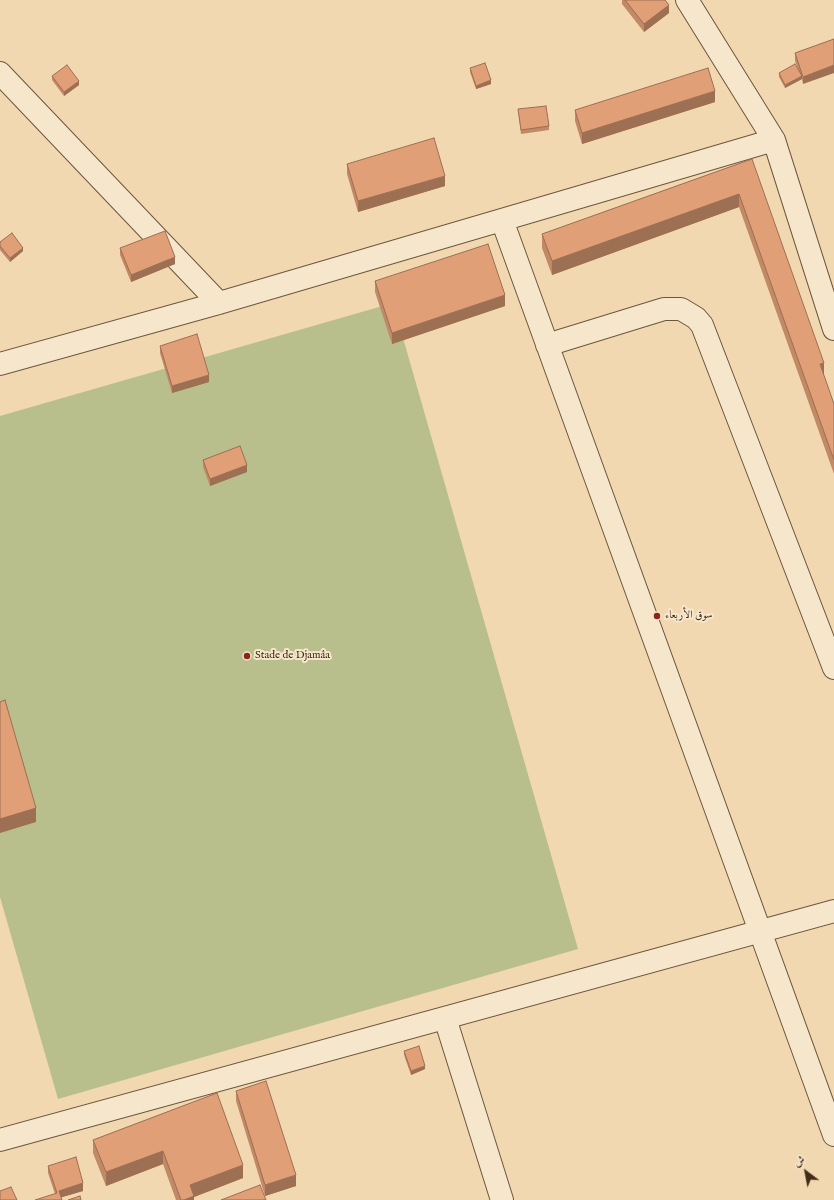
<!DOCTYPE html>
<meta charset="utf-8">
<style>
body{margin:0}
#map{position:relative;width:834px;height:1200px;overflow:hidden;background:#f1d8b0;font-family:"IM FELL English",Amiri,serif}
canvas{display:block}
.north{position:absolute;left:786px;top:1152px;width:40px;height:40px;-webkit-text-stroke:3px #f6e6cc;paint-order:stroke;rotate:328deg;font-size:11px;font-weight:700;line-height:16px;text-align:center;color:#402c17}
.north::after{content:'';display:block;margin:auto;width:14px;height:18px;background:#402c17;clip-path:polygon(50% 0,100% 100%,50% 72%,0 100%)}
</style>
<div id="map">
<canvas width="834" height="1200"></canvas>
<div class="north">ش</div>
</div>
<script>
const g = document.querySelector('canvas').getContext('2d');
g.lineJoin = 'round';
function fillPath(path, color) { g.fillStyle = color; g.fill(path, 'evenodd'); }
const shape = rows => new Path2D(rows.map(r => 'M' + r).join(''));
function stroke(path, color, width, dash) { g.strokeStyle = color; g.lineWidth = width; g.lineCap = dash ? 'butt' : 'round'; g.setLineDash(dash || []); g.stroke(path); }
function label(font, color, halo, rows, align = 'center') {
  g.font = font + ' "IM FELL English",Amiri,serif'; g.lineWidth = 4; g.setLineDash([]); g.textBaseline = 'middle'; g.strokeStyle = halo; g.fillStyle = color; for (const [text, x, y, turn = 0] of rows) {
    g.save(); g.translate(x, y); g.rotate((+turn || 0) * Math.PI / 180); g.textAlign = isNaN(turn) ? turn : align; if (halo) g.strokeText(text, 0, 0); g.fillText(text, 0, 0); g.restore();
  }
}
fillPath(shape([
 [393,303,578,949,58,1099,0,897,0,416]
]), '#b8bf8c');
const minor = shape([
 [687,0,774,140,834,329],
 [0,73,219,303],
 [502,220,834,1135],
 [547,345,664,309,681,309,696,318,702,325,834,668],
 [0,364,219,303,774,140],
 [445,1018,502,1200],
 [0,1140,834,911]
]);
stroke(minor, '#6c573d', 24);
stroke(minor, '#f6e6cc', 22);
fillPath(shape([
 [622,0,665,0,669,13,644,32,622,4],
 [834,39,803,84,802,79,785,88,779,77,779,73,798,69,795,61,795,53],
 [470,68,491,84,476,89,470,72],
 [52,76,79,85,64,96,52,80],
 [715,102,582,144,575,121,575,110],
 [518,109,549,126,549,130,521,134],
 [752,159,824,377,834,404,834,474,739,207,552,275,542,248,542,234],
 [347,164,445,186,358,212,347,174],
 [0,242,23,251,10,262,0,250],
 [120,248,175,264,131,282,120,255],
 [375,281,505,306,392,344,375,292],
 [160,346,209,382,172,393,160,353],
 [203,460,247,472,210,486,203,467],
 [404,1051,425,1069,411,1075,404,1055],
 [236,1091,296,1186,265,1196,236,1101],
 [217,1093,243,1178,194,1197,194,1200,176,1200,163,1164,106,1186,93,1153,93,1140],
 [48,1166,83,1191,62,1197,55,1194,48,1173]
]), '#c18966');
fillPath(shape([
 [669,5,669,13,644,32,644,24],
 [834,65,834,73,803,84,803,77],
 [802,76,802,79,785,88,785,85],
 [491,80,491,84,476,89,476,86],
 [79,81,79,85,64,96,64,92],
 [715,91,715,102,582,144,582,133],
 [445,176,445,186,358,212,358,201],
 [739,194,739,207,552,275,552,261],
 [23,248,23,251,10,262,10,258],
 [175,257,175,264,131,282,131,275],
 [505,295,505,306,392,344,392,333],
 [824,363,824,377,820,364],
 [209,375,209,382,172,393,172,386],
 [247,465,247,472,210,486,210,479],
 [36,808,36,822,0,833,0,819],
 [425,1066,425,1069,411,1075,411,1071],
 [163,1151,163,1164,106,1186,106,1172],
 [243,1165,243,1178,194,1197,194,1200,184,1200,190,1185],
 [296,1175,296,1186,265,1196,265,1185],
 [83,1183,83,1191,59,1198,59,1191]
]), '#9d6f53');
const building = shape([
 [625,0,665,0,669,5,644,24,625,0],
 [834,39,834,65,803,77,795,53,834,39],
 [485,63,491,80,476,86,470,68,485,63],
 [795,64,802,76,785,85,779,73,795,64],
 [67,65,79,81,64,92,52,76,67,65],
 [708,68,715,91,582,133,575,110,708,68],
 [546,106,549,126,521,130,518,109,546,106],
 [434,138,445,176,358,201,347,164,434,138],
 [752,159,824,363,820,364,834,404,834,460,739,194,552,261,542,234,752,159],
 [165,231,175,257,131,275,120,248,165,231],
 [12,233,23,248,10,258,0,246,0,242,12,233],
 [488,244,505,295,392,333,375,281,488,244],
 [197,334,209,375,172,386,160,346,197,334],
 [240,446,247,465,210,479,203,460,240,446],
 [5,700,36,808,0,819,0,702,5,700],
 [419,1046,425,1066,411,1071,404,1051,419,1046],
 [266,1081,296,1175,265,1185,236,1091,266,1081],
 [217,1093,243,1165,190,1185,194,1196,184,1200,181,1200,163,1151,106,1172,93,1140,217,1093],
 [76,1157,83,1183,59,1191,62,1200,35,1200,57,1193,48,1166,76,1157],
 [260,1185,266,1200,221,1200,260,1185],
 [11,1187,17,1200,0,1200,0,1191,11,1187],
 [80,1196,81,1200,68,1200,80,1196]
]);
fillPath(building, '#e09f77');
stroke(building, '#9d6f53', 1);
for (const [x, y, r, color] of [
 [657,616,4,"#8f2418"],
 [247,656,4,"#8f2418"]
]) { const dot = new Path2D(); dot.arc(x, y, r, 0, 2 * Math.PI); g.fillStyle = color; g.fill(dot); stroke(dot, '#f6e6cc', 1.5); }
label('11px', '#402c17', '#f6e6cc', [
 ["سوق الأربعاء",665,616],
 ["Stade de Djamâa",255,656]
], 'left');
</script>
